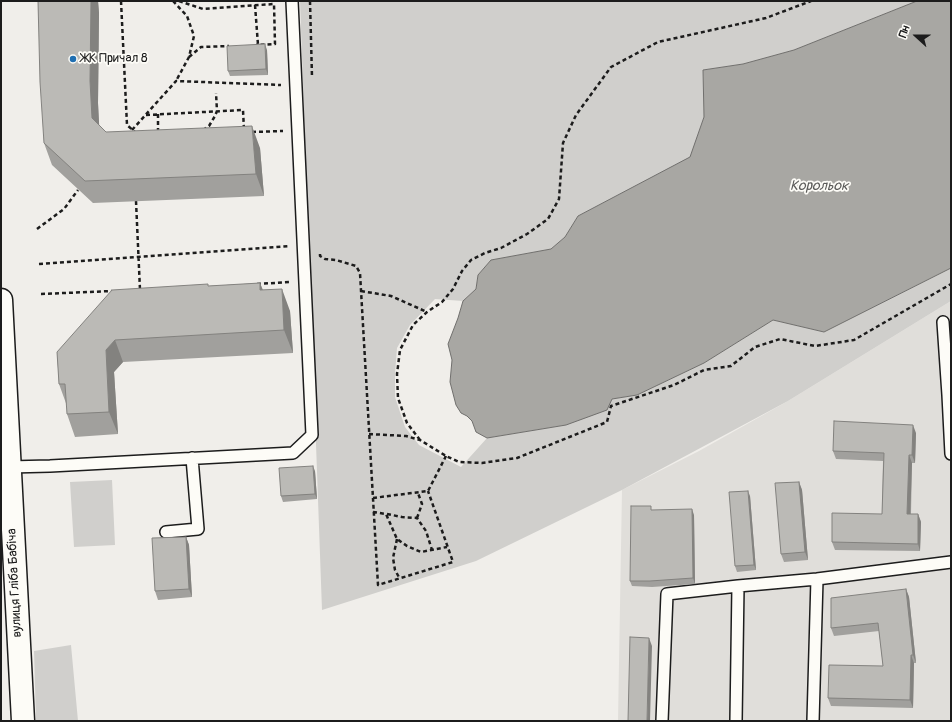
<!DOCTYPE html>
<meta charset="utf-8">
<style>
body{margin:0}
#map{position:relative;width:952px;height:722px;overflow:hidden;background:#f0eeea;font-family:Pangolin,sans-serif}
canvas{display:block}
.frame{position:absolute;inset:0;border:2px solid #1c1c1c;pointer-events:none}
.north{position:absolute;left:896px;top:16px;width:40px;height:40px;-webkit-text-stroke:3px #fdfcf7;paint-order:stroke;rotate:291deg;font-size:11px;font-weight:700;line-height:16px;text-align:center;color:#1c1c1c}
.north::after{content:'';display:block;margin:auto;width:14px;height:18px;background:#1c1c1c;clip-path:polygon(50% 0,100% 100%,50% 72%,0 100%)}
</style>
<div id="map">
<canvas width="952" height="722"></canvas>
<div class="frame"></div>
<div class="north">Пн</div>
</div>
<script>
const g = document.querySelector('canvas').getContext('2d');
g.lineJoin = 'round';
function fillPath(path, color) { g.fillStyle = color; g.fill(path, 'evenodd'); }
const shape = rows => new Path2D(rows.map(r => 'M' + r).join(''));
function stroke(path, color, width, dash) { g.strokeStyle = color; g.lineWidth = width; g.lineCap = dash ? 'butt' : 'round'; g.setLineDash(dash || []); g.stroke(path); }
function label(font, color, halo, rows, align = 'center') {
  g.font = font + ' Pangolin,sans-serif'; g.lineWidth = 3.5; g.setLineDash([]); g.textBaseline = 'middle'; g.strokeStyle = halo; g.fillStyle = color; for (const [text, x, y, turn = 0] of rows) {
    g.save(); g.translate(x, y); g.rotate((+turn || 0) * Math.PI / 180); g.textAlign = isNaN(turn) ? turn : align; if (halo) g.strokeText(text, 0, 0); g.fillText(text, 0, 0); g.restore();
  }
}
fillPath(shape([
 [951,301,951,721,618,721,622,490,699,451,788,401]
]), '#e0deda');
fillPath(shape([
 [300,1,917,1,794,50,743,64,703,70,704,117,691,157,578,216,565,237,551,249,491,260,478,275,476,289,463,301,435,299,410,325,397,348,395,374,395,397,405,427,419,445,461,467,487,438,566,425,612,399,637,395,704,363,773,320,824,332,951,268,951,301,788,401,622,490,476,561,322,610],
 [112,480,115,545,74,547,70,482],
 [71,645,78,721,36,721,34,651]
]), '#d0cfcc');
const water = shape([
 [917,1,951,1,951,268,824,332,773,320,704,363,637,395,612,399,607,410,566,425,487,438,476,432,472,421,467,416,461,413,456,405,450,382,452,360,448,344,458,318,463,301,476,289,478,275,491,260,551,249,565,237,578,216,690,157,704,117,703,70,743,64,794,50,917,1]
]);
fillPath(water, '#a8a7a3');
stroke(water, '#706f6d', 1);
const lane = shape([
 [943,322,948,395,951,454],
 [9,467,50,466,293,453,312,435,292,1],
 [166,532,198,529,192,458],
 [662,721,667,594,738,586,817,579,951,562],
 [736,721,738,586],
 [813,721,817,579]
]);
const street = shape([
 [1,300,23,721]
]);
stroke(lane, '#1c1c1c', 14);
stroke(street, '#1c1c1c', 25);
stroke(shape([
 [121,1,127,125,135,132],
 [173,1,187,16,194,36,189,57,176,81],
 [179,1,203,9,274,4,275,44,256,45],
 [310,1,312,77],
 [255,5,258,45],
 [189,57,201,47,229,46],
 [158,114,158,133],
 [146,115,243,110,244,130],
 [132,130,176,81,281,85],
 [203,130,209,126,215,116,217,111,216,93],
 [252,132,283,131],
 [136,201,140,290],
 [37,229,64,209,78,190],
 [320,254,320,256,325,259,336,260,356,266,360,273,378,585,453,562,428,491],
 [39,264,290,246],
 [257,284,290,282],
 [361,291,391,296,427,312],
 [41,294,112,291],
 [369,434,406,436,420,440,446,456,459,462,482,463,517,458,607,422,611,406,674,385,704,370,731,366,755,347,780,339,815,346,854,340,951,284],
 [420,440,407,423,398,398,397,374,400,350,413,325,427,312,442,302,453,289,462,271,471,260,485,253,501,248,527,234,548,219,559,199,563,143,576,115,611,67,658,42,766,18,811,1],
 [373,498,428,491,446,456],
 [373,512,386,514,397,539,407,546,421,552,447,547],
 [387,514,402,517,417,518,426,531,432,550],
 [417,518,422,504,418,493],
 [397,539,393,558,395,570,400,579]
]), '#1c1c1c', 2.5, [4, 3]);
stroke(lane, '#fdfcf7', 11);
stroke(street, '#fdfcf7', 22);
fillPath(shape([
 [38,1,98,1,99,13,98,103,99,126,106,132,260,148,264,196,93,203,52,165,44,143],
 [267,50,268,75,230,76,228,71],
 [260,283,263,290,290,311,293,353,123,362,114,372,118,434,75,437,67,414,67,406,59,384,57,352,209,286],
 [916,433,915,463,912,463,911,514,918,514,921,522,920,551,835,550,832,542,882,514,883,461,836,459,833,451],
 [315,471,317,499,283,502,281,496],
 [799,482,802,490,808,560,784,562,781,554],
 [750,496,756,570,737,572,735,566],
 [652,510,694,515,695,584,652,587,632,586,630,581],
 [186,537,189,545,192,597,158,600,155,591],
 [906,589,909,597,916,663,914,663,913,708,831,706,828,698,883,666,879,631,834,636,831,628]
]), '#a1a09d');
fillPath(shape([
 [91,1,98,1,99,13,98,103,100,141,92,118,90,81],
 [265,44,267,50,268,75,266,69],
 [252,126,260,148,264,196,256,174],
 [260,283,268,305,260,290],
 [282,289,290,311,293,353,284,330],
 [115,340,123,362,114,372,118,434,109,412,106,350],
 [913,425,916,433,915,463,912,455],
 [909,455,912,463,910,522,907,514],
 [313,466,315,471,317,499,315,494],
 [799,482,802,490,808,560,805,552],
 [748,491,750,496,756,570,754,565],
 [692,509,694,515,695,584,693,578],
 [918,514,921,522,920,551,918,544],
 [186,537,189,545,192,597,189,589],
 [906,589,909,597,916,663,913,655],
 [649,638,652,646,650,721,647,721],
 [911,655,914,663,913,708,910,700]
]), '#83827f');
const building = shape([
 [38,1,91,1,90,81,92,118,106,132,252,126,256,174,85,181,44,143,40,82,38,1],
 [265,44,266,69,228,71,227,46,265,44],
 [260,283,260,290,282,289,284,330,115,340,106,350,109,412,67,414,65,384,59,384,57,352,112,290,208,284,208,286,260,283],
 [834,421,913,425,912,455,909,455,907,514,918,514,918,544,832,542,832,513,882,514,884,453,833,451,834,421],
 [313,466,315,494,281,496,279,468,313,466],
 [799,482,805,552,781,554,775,483,799,482],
 [748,491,754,565,735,566,729,492,748,491],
 [631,506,651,506,651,510,692,509,693,578,650,581,630,581,631,506],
 [186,537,189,589,155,591,152,538,186,537],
 [906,589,913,655,911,655,910,700,828,698,829,665,883,666,878,623,831,628,831,598,906,589],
 [630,637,649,638,647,721,628,721,630,637]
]);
fillPath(building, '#bbbab6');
stroke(building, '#83827f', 1);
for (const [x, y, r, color] of [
 [73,59,4,"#1f6fb2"]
]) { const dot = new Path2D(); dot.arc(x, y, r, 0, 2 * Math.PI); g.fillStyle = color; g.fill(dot); stroke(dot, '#fdfcf7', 1.5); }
label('13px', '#1c1c1c', '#fdfcf7', [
 ["ЖК Причал 8",81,59]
], 'left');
label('13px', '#1c1c1c', '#fdfcf7', [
 ["вулиця Гліба Бабіча",15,583,-93]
]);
label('italic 14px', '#5b5b59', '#fdfcf7', [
 ["Корольок",819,186]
]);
</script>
